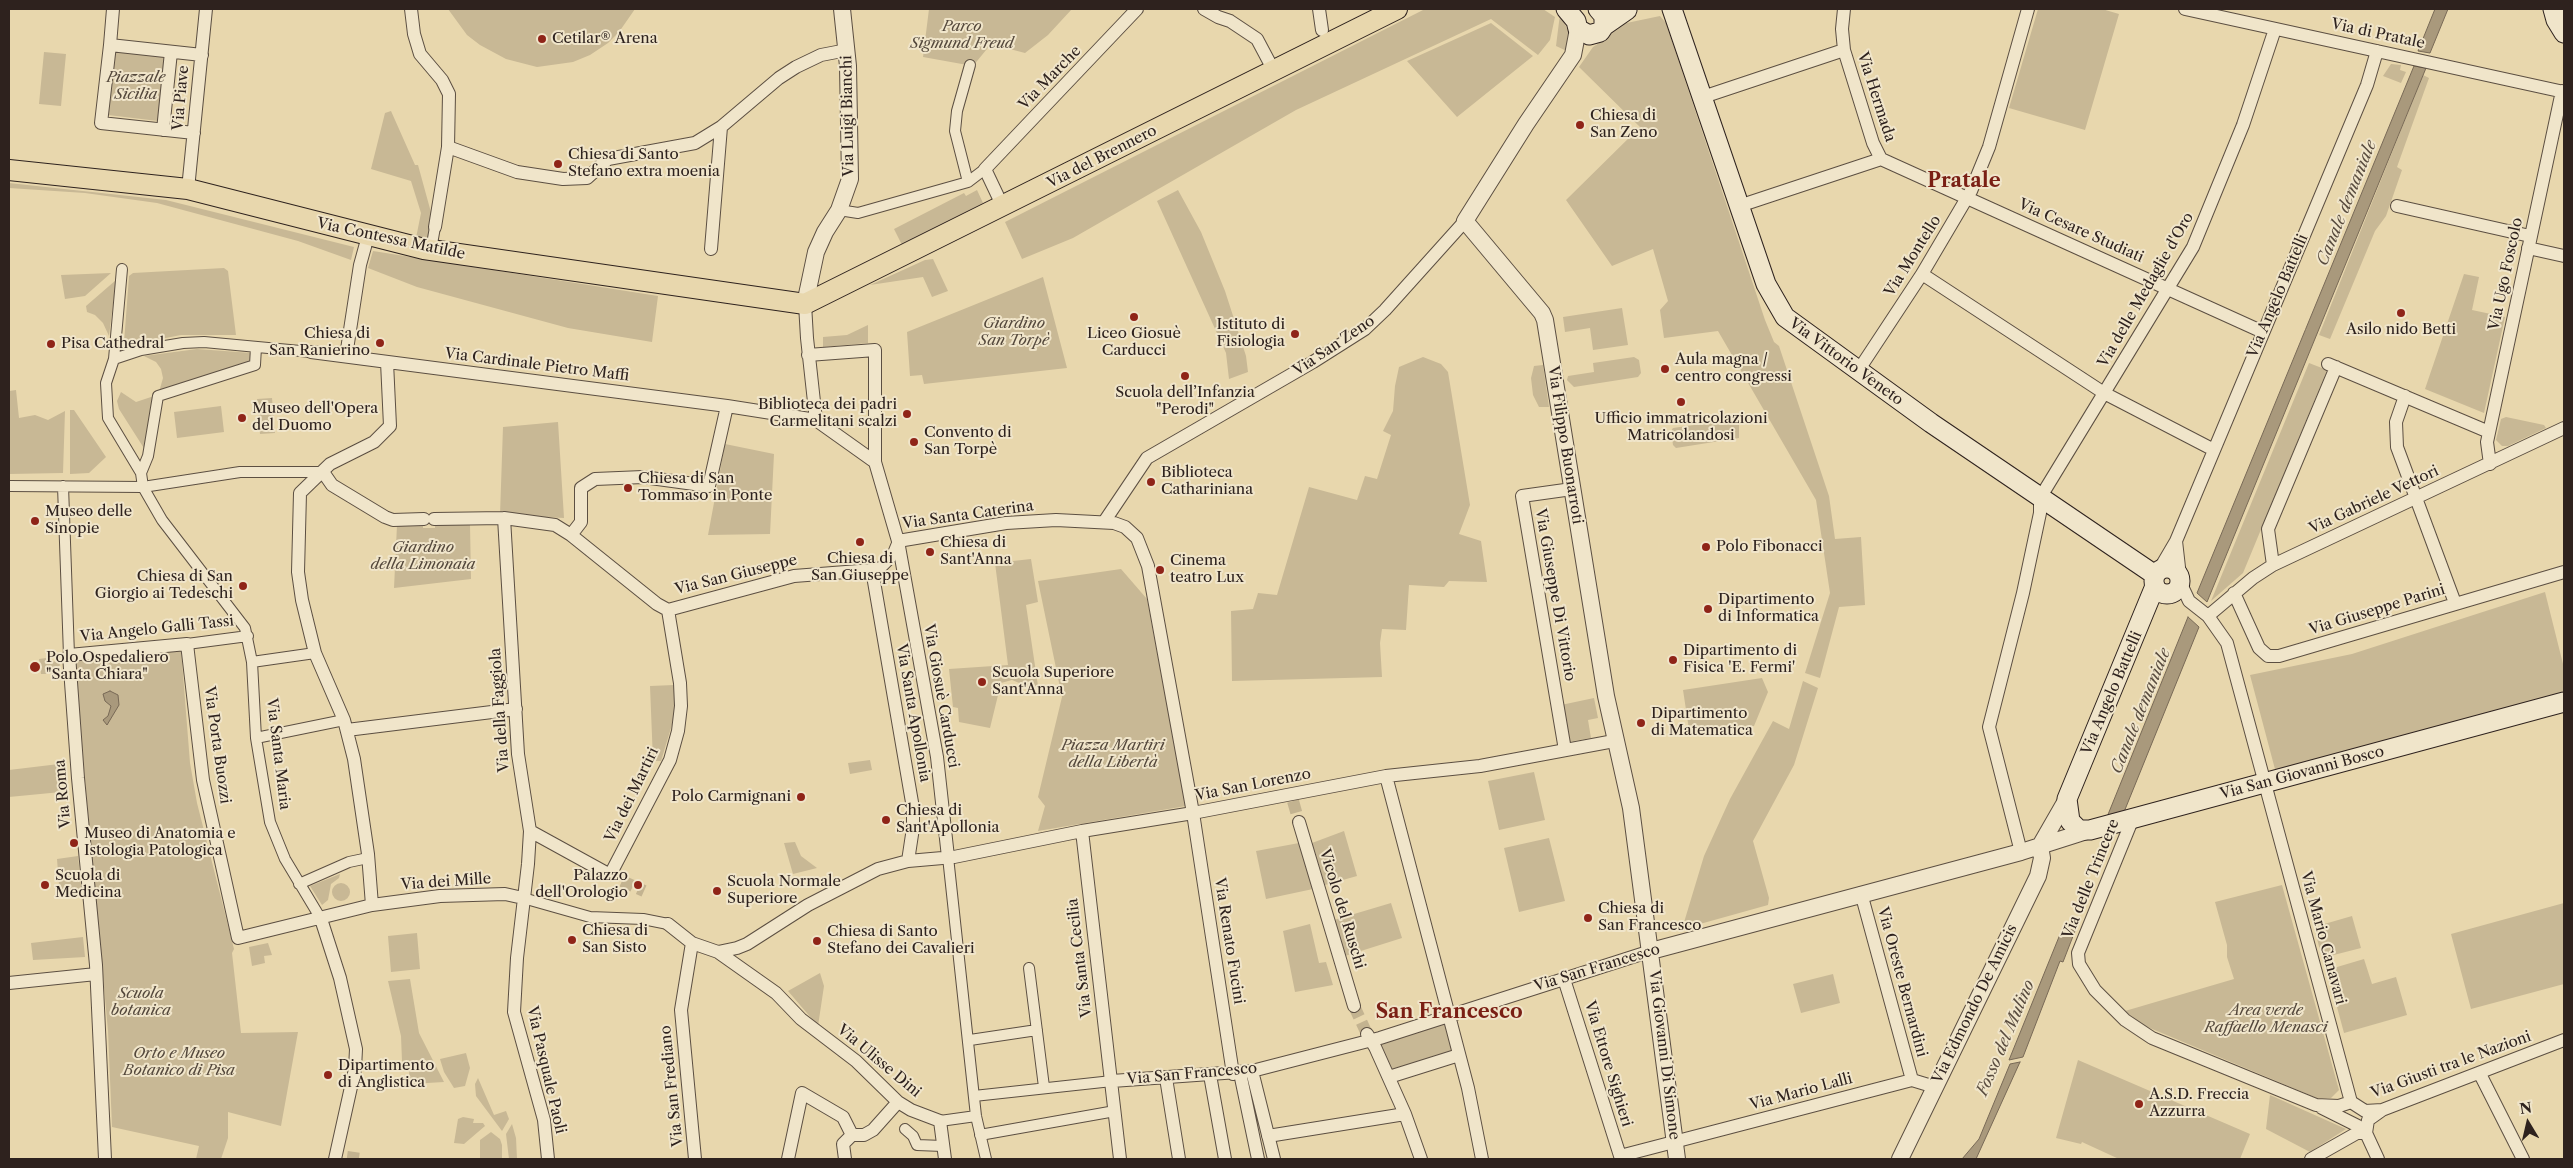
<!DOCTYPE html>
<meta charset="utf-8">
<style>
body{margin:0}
#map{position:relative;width:2573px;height:1168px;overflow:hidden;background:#e8d7ad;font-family:"Libre Caslon Text",serif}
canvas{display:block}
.frame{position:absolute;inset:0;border:10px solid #2e221e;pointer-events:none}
.north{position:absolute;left:2503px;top:1098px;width:50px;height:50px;-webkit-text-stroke:4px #f0e5ca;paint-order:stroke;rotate:351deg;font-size:14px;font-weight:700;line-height:20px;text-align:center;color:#2e221e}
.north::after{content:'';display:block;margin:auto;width:18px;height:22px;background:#2e221e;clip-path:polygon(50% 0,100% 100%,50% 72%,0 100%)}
</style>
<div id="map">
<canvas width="2573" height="1168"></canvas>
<div class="frame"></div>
<div class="north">N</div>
</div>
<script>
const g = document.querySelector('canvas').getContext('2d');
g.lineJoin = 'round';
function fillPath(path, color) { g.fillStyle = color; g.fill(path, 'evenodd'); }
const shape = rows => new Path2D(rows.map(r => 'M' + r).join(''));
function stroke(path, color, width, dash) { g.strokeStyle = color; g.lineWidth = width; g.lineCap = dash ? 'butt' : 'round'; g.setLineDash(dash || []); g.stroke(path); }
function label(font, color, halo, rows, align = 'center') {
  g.font = font + ' "Libre Caslon Text",serif'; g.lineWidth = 4; g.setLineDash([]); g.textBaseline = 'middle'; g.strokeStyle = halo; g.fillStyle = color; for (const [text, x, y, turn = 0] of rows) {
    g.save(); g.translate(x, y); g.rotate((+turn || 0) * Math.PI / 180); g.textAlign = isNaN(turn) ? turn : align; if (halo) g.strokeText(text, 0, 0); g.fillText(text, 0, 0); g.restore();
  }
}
fillPath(shape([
 [448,9,635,9,619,32,608,43,590,55,573,62,537,67,506,59,480,45,467,35],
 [929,9,1072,9,1048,35,1025,53,991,44,973,66,923,57],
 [1425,9,1543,9,1555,17,1550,40,1538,55,1491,19,1296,110,1073,238,1022,259,1005,222],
 [2038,9,2102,9,2119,14,2085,130,2009,108],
 [1560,14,1570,35,1569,52,1556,46],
 [1660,16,1666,23,1765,320,1774,342,1779,346,1829,496,1835,539,1861,537,1865,605,1839,607,1820,678,1805,673,1830,593,1816,500,1718,331,1664,338,1660,310,1668,301,1653,249,1612,266,1566,200,1640,127,1579,67,1593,47,1607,38,1617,25],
 [1491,23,1533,56,1457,117,1407,61],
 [44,52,66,54,61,106,39,104],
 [115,52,165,57,158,121,108,115],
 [2391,64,2401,65,2400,70,2406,72,2401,83,2383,76],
 [2423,75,2429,78,2397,167,2402,170,2386,216,2375,231,2330,339,2319,335],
 [391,111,415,165,418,165,432,216,428,240,416,238,421,213,411,181,371,169,385,113],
 [9,183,166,200,354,247,351,260,298,241,157,203,85,193,9,188],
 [977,190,983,203,902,245,894,229,964,193,966,196],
 [1178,190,1201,232,1225,291,1246,356,1248,372,1229,379,1226,353,1157,201],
 [373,251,658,296,652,342,568,328,417,287,368,268],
 [933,259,948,291,932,297,923,277,870,285,925,260],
 [224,268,228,271,236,335,181,335,130,345,124,343,129,276,133,273],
 [111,273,85,296,65,299,61,275],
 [2464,274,2479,277,2472,310,2505,317,2484,413,2425,389],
 [1043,277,1067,368,924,384,922,375,910,376,907,332],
 [116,280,109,336,103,323,95,315,87,312,86,306],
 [1622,308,1628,345,1593,350,1590,328,1565,332,1563,317],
 [868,325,868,343,823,347,823,337,847,335],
 [197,349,252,353,252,361,159,392,163,378,161,369,156,362,144,356],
 [1423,357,1441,364,1448,372,1470,505,1459,534,1481,541,1487,582,1449,581,1444,587,1409,585,1406,630,1382,629,1380,643,1382,677,1232,681,1231,611,1253,609,1258,593,1277,595,1309,487,1357,500,1365,476,1377,479,1391,435,1383,431,1393,411,1395,386,1399,367],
 [1634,357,1639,360,1641,373,1638,377,1574,387,1567,380,1568,376,1594,372,1593,363],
 [2309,363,2327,370,2243,573,2211,601],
 [1543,365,1549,407,1539,407,1533,395,1531,378,1534,366],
 [16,390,19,418,35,415,48,420,65,411,63,473,9,474,9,391],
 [121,392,136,402,154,396,147,453,119,409,117,401],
 [272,398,275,433,260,434,257,399],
 [221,406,224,432,177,438,174,412],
 [70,410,74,410,106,457,89,473,70,474],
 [2506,417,2544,425,2546,428,2508,446,2502,446,2496,440,2501,419],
 [1736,419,1739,421,1739,438,1676,448,1673,445,1671,431,1673,428],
 [558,422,564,518,500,515,503,427],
 [725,444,774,454,770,534,708,535],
 [423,524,423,528,435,528,435,524,470,525,471,579,394,588,397,525],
 [1031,559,1038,602,1026,605,1038,686,1029,687,1012,680,1001,683,990,728,959,722,958,708,953,707,949,669,1008,665,995,563],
 [1121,569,1147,599,1186,806,1038,831,1045,806,1038,797,1062,697,1038,581],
 [2545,592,2564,668,2564,695,2276,773,2250,675,2352,654],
 [181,649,190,763,197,803,234,949,232,953,241,1033,298,1032,281,1126,228,1112,228,1138,221,1159,196,1159,199,1146,112,1127,108,1031,74,660],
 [46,658,46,662,60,661,59,674,41,674,39,659],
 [1762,678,1768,692,1754,726,1690,736,1683,690],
 [1803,681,1818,688,1794,765,1753,841,1769,898,1768,905,1682,929,1704,856,1730,799,1773,721,1789,729],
 [674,685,676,708,674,718,661,761,653,761,650,686],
 [1594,698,1598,718,1588,720,1591,738,1568,742,1561,705],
 [870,760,872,770,850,774,848,763],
 [59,764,61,792,9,797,9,770],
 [1534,772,1545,820,1499,830,1488,781],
 [1344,831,1357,876,1325,885,1312,843],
 [1549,838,1565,901,1519,912,1504,848],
 [795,842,801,856,817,868,793,874,784,843],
 [1299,843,1313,889,1266,899,1256,851],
 [78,856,82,895,60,898,57,859],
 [340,874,339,878,331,884,328,900,322,905,310,886],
 '332 892a9 9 0 1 1 18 0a9 9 0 1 1-18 0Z',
 [2282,885,2339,1090,2331,1098,2317,1098,2145,1026,2125,1011,2234,979,2227,957,2227,945,2215,902],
 [1391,903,1402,938,1345,956,1334,920],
 [2564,903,2564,984,2471,1009,2451,934],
 [2352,916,2361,948,2322,958,2314,927],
 [1310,924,1319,963,1326,962,1333,985,1295,992,1283,931],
 [417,933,420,969,391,972,388,936],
 [83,937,85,957,33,960,31,943],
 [268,943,272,955,264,956,265,963,252,966,249,947],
 [2364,959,2372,984,2396,977,2407,1015,2344,1033,2327,970],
 [820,973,824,986,818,1026,788,991],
 [1833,974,1840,1003,1801,1013,1793,984],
 [410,979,419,1033,444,1082,410,1084,409,1071,402,1061,401,1036,388,981],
 [1449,1015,1459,1055,1389,1077,1371,1040],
 [466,1053,470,1068,465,1086,454,1088,444,1072,440,1059],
 [2078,1060,2250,1134,2240,1159,2119,1159,2082,1142,2081,1144,2056,1138],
 [478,1078,494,1115,506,1111,509,1119,502,1131,476,1096,475,1084],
 [2270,1095,2346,1129,2310,1152,2266,1129],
 [463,1117,474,1119,473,1123,483,1123,485,1126,464,1144,454,1143,458,1119],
 [512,1124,516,1138,517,1159,509,1159,506,1134],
 [491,1132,500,1139,502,1145,502,1159,480,1159,480,1140]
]), '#c8b895');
const water = shape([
 [2435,9,2448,9,2430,53,2418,51,2435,9],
 [2414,66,2426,68,2207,602,2197,593,2414,66],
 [2188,617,2199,627,2124,812,2107,817,2188,617],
 [110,691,118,695,119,705,107,725,103,720,108,716,111,706,105,701,103,694,110,691],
 [2063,927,2075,931,2063,962,2060,961,2023,1057,2009,1060,2063,927],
 [2020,1062,1976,1159,1962,1159,1979,1139,2010,1064,2020,1062]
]);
fillPath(water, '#a9997c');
stroke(water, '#786956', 1);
stroke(shape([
 [1293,801,1299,822],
 [622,881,644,891],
 [1354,1006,1367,1034],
 [347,1157,362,1159]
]), '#c3b390', 12, [12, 6]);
const pedestrian = shape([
 [968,182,955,131,957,111,970,65],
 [839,210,858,213,968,182,985,169],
 [431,250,435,227],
 [122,269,114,359,106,383,108,418,141,473,143,487,162,520,245,628,252,662,256,738,270,822,285,859,321,919],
 [114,359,141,350,183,343,204,342,311,352],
 [141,473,148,456,158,396,255,365,256,347],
 [9,486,143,487,240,472,323,472],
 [63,486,69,655],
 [872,570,883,566,891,558,898,541],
 [187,644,248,636],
 [252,662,315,653],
 [256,738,344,720],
 [948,857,976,1116,986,1159],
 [299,884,349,862,368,858],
 [523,898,590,917,643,919,668,924],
 [1029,968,1044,1087],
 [970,1040,1037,1030],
 [974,1096,1112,1081],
 [940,1121,976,1116],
 [905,1129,913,1136,917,1145,943,1146],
 [980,1135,1115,1111]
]);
const minor = shape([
 [411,9,414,34,420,54,442,80,449,94,448,147,435,227],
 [1204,9,1218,17,1230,21,1257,39,1274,71],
 [1319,9,1322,30],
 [1844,9,1842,29,1844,50,1873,143,1881,159,2263,332],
 [2185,9,2564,92],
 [110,45,113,9],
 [1703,97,1844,50],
 [163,130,171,52],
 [194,133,101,123,110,45,202,55],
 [448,147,517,172,563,179,587,178,608,159,695,143,721,127,779,78,796,67,821,55,847,50],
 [188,189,206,9],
 [1739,206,1881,159],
 [2397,206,2530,236],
 [1003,207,985,169,1137,9],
 [2528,248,2564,256],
 [711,249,721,127],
 [1922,274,2104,393,2214,450],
 [805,304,807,338,816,420,875,462],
 [311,352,727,406,816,420],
 [808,355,875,350,875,462,898,541,937,757,948,857],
 [346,356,360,265,368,236],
 [2328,364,2489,432],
 [1858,371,1922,274,1971,191,1989,147,2028,9],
 [2405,396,2396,422,2397,447,2455,603],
 [2490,464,2487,442,2562,91],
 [323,472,332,485,385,517,393,520,424,519],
 [504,518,518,754,530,831,528,864,517,958,514,1012,544,1120,548,1159],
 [434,519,504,518,555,525,571,535,657,604,668,610],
 [1104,522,1147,458,1313,362,1365,329,1385,310,1465,221],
 [571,535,581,522,581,488,595,479,643,477,709,486,727,406],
 [898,541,1006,523,1056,520,1114,523,1125,527,1137,538,1148,566,1193,813,1233,1074],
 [2176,541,2180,576],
 [2273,565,2268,529,2336,367],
 [2159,570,2176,541,2367,85,2377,51],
 [2181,584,2189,601,2208,616,2227,643,2351,1102,2365,1111,2382,1110,2564,1040],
 [2234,593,2259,648,2268,656,2279,656,2564,572],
 [668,610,794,576,872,570,913,808,913,828,908,861],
 [2208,616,2253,578,2273,565,2564,428],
 [347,730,516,709],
 [1565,750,1522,496,1572,489],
 [1386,776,1468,1088,1482,1159],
 [2133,818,2078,953,2079,964,2095,990,2125,1020,2152,1038,2316,1105,2339,1106,2351,1102],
 [1299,822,1354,1006],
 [530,831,610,875,670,760,678,731,681,706,680,683,668,610],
 [1082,831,1120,1159],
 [2021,852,1989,727,2023,593,2040,513,2040,498,2193,247,2243,125,2275,29],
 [1861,893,1912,1080],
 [372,905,368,854,354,759,344,720,315,653,302,600,298,572,300,493,330,464,374,442,390,426,387,362],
 [321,919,340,978,356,1049,355,1069,335,1159],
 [668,924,692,943,718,952,776,993,801,1019,856,1061,898,1102,911,1110,940,1121,945,1159],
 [692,943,681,1010,695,1159],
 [718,952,737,948,747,944,808,905,878,869,908,861,954,857,1082,831,1193,813,1386,776,1480,766,1614,741],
 [1564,979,1621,1159],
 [9,983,96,974],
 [1367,1034,1375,1047,1405,1114,1421,1159],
 [1252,1071,1274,1159],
 [1240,1073,1258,1159],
 [2480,1074,2523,1159],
 [1210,1075,1225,1159],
 [1389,1077,1459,1055],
 [1166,1078,1179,1159],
 [1112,1081,1252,1071,1380,1038,1651,951],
 [2322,1108,2358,1126,2366,1133,2378,1159],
 [852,1135,864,1135,873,1130,898,1102],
 [1268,1136,1405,1114],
 [1620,1156,1912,1080,1935,1087],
 [105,1159,96,965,78,778,69,655,187,644,203,780,238,938,372,905,440,896,505,894,523,898],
 [788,1159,802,1093,843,1117,852,1135,843,1144,845,1159],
 [2311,1159,2357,1133,2366,1133,2368,1120,2382,1110]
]);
const tertiary = shape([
 [1578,29,1573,55,1526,124,1465,221,1542,313,1545,320,1606,696,1631,808,1677,1159],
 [805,304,816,252,825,232,839,210,850,179,848,66,842,9],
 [2040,846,2067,799],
 [1651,951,2021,852,2090,830],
 [1900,1159,2038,876,2042,858,2040,846]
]);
const secondary = shape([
 [1566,9,1576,21,1578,29,1589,35,1600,32,1604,26,1627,10],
 [1598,9,1604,16,1604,26],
 [1672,9,1766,284,1785,317,1931,423,2155,575],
 [2553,9,2556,20,2564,33],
 '2154 581a13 13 0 1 1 26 0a13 13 0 1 1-26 0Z',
 [2155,586,2067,799,2070,821,2079,830,2090,830,2564,702]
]);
const primary = shape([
 [9,170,188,189,424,249,805,304,1397,9]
]);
stroke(pedestrian, '#5c4f42', 12);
stroke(minor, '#5c4f42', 14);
stroke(tertiary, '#5c4f42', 18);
stroke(secondary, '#2e221e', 21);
stroke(primary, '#2e221e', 22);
stroke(pedestrian, '#f0e5ca', 10);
stroke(minor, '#f0e5ca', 12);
stroke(tertiary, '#f0e5ca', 16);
stroke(secondary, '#f0e5ca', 19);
stroke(primary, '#e8d7ad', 20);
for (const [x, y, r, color] of [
 [542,39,5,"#8f2418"],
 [1580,125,5,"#8f2418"],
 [558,164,5,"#8f2418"],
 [2401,313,5,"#8f2418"],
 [1134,317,5,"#8f2418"],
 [1295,334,5,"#8f2418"],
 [380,343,5,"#8f2418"],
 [51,344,5,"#8f2418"],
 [1665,369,5,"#8f2418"],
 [1185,376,5,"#8f2418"],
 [1681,402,5,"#8f2418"],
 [907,414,5,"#8f2418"],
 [242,418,5,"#8f2418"],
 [914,442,5,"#8f2418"],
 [1151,482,5,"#8f2418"],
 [628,488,5,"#8f2418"],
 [35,521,5,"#8f2418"],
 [860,542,5,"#8f2418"],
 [1706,547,5,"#8f2418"],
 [930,552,5,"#8f2418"],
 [1160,570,5,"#8f2418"],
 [243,586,5,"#8f2418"],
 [1708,609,5,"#8f2418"],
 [1673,660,5,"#8f2418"],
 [35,667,6,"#8f2418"],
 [982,682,5,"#8f2418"],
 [1641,723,5,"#8f2418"],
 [801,797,5,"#8f2418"],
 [886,820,5,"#8f2418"],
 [74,843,5,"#8f2418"],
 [45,885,5,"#8f2418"],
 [638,885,5,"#8f2418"],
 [717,891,5,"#8f2418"],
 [1588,918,5,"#8f2418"],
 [572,940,5,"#8f2418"],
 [817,941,5,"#8f2418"],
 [328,1075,5,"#8f2418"],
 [2139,1104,5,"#8f2418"]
]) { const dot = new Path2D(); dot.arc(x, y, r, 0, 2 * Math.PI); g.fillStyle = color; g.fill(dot); stroke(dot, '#f0e5ca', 2); }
label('italic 15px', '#54483c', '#f0e5ca', [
 ["Parco",962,27],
 ["Sigmund Freud",962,44],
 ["Piazzale",136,78],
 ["Sicilia",136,95],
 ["Giardino",1014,324],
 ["San Torpè",1014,341],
 ["Giardino",423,548],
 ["della Limonaia",423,565],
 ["Piazza Martiri",1113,746],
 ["della Libertà",1113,763],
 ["Scuola",141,994],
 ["botanica",141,1011],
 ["Area verde",2266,1011],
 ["Raffaello Menasci",2266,1028],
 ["Orto e Museo",179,1054],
 ["Botanico di Pisa",179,1071]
]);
label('15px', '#2e221e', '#f0e5ca', [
 ["Via di Pratale",2378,34,12],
 ["Via Marche",1050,78,-46],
 ["Via Hermada",1876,97,72],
 ["Via Piave",181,98,-85],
 ["Via Luigi Bianchi",848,116,-91],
 ["Via del Brennero",1102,157,-27],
 ["Via Cesare Studiati",2081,231,24],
 ["Via Contessa Matilde",391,239,12],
 ["Via Montello",1913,256,-58],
 ["Via Ugo Foscolo",2506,274,-78],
 ["Via delle Medaglie d'Oro",2146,290,-60],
 ["Via Angelo Battelli",2278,296,-67],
 ["Via San Zeno",1334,346,-34],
 ["Via Vittorio Veneto",1846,362,36],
 ["Via Cardinale Pietro Maffi",537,365,7],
 ["Via Filippo Buonarroti",1565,445,81],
 ["Via Gabriele Vettori",2374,500,-25],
 ["Via Santa Caterina",968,515,-8],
 ["Via San Giuseppe",736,575,-14],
 ["Via Giuseppe Di Vittorio",1555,595,80],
 ["Via Giuseppe Parini",2377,610,-17],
 ["Via Angelo Galli Tassi",157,629,-6],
 ["Via Angelo Battelli",2112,693,-67],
 ["Via Giosuè Carducci",941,696,80],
 ["Via della Faggiola",500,710,-94],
 ["Via Santa Apollonia",913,713,80],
 ["Via Porta Buozzi",217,745,82],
 ["Via Santa Maria",278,754,83],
 ["Via San Giovanni Bosco",2302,773,-15],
 ["Via San Lorenzo",1253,785,-11],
 ["Via Roma",63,794,-95],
 ["Via dei Martiri",632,795,-64],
 ["Via delle Trincere",2091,879,-68],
 ["Via dei Mille",446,882,-4],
 ["Vicolo del Ruschi",1342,909,73],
 ["Via Mario Canavari",2323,938,75],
 ["Via Renato Fucini",1229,941,81],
 ["Via Santa Cecilia",1080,958,-97],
 ["Via San Francesco",1597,968,-17],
 ["Via Oreste Bernardini",1902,982,75],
 ["Via Edmondo De Amicis",1975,1004,-64],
 ["Via Giovanni Di Simone",1664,1055,83],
 ["Via Ulisse Dini",879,1061,40],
 ["Via Ettore Sighieri",1608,1064,73],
 ["Via Giusti tra le Nazioni",2451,1065,-20],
 ["Via Pasquale Paoli",546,1070,77],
 ["Via San Francesco",1192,1074,-5],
 ["Via San Frediano",672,1086,-96],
 ["Via Mario Lalli",1801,1092,-15]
]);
label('15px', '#2e221e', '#f0e5ca', [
 ["Cetilar® Arena",552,39],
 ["Chiesa di",1590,116],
 ["San Zeno",1590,133],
 ["Chiesa di Santo",568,155],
 ["Stefano extra moenia",568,172],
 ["Istituto di",1285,325,"right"],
 ["Fisiologia",1285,342,"right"],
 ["Asilo nido Betti",2401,330,"center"],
 ["Chiesa di",370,334,"right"],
 ["San Ranierino",370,351,"right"],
 ["Liceo Giosuè",1134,334,"center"],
 ["Carducci",1134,351,"center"],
 ["Pisa Cathedral",61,344],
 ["Aula magna /",1675,360],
 ["centro congressi",1675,377],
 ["Scuola dell’Infanzia",1185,393,"center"],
 ["\"Perodi\"",1185,410,"center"],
 ["Biblioteca dei padri",897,405,"right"],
 ["Carmelitani scalzi",897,422,"right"],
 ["Museo dell'Opera",252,409],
 ["del Duomo",252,426],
 ["Ufficio immatricolazioni",1681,419,"center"],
 ["Matricolandosi",1681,436,"center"],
 ["Convento di",924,433],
 ["San Torpè",924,450],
 ["Biblioteca",1161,473],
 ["Cathariniana",1161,490],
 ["Chiesa di San",638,479],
 ["Tommaso in Ponte",638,496],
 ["Museo delle",45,512],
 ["Sinopie",45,529],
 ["Chiesa di",940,543],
 ["Sant'Anna",940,560],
 ["Polo Fibonacci",1716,547],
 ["Chiesa di",860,559,"center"],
 ["San Giuseppe",860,576,"center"],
 ["Cinema",1170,561],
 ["teatro Lux",1170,578],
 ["Chiesa di San",233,577,"right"],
 ["Giorgio ai Tedeschi",233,594,"right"],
 ["Dipartimento",1718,600],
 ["di Informatica",1718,617],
 ["Dipartimento di",1683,651],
 ["Fisica 'E. Fermi'",1683,668],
 ["Polo Ospedaliero",46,658],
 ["\"Santa Chiara\"",46,675],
 ["Scuola Superiore",992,673],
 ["Sant'Anna",992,690],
 ["Dipartimento",1651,714],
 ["di Matematica",1651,731],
 ["Polo Carmignani",791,797,"right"],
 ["Chiesa di",896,811],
 ["Sant'Apollonia",896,828],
 ["Museo di Anatomia e",84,834],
 ["Istologia Patologica",84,851],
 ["Scuola di",55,876],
 ["Medicina",55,893],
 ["Palazzo",628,876,"right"],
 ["dell'Orologio",628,893,"right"],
 ["Scuola Normale",727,882],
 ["Superiore",727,899],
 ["Chiesa di",1598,909],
 ["San Francesco",1598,926],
 ["Chiesa di",582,931],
 ["San Sisto",582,948],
 ["Chiesa di Santo",827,932],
 ["Stefano dei Cavalieri",827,949],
 ["Dipartimento",338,1066],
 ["di Anglistica",338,1083],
 ["A.S.D. Freccia",2149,1095],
 ["Azzurra",2149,1112]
], 'left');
label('italic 16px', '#594c3f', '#f0e5ca', [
 ["Canale demaniale",2347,203,-68],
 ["Canale demaniale",2141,711,-68],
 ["Fosso del Mulino",2006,1038,-67]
]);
label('bold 20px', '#7a1f14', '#f0e5ca', [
 ["Pratale",1964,181],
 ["San Francesco",1449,1012]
]);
</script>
